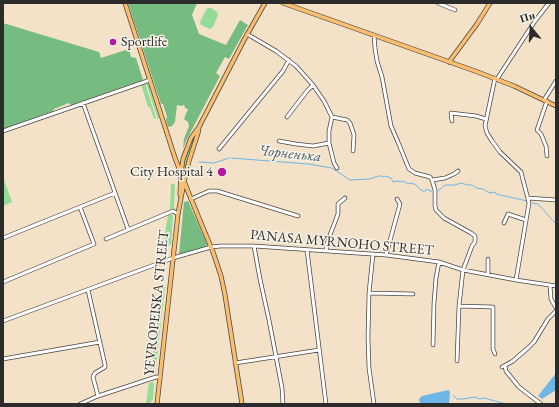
<!DOCTYPE html>
<meta charset="utf-8">
<style>
body{margin:0}
#map{position:relative;width:559px;height:407px;overflow:hidden;background:#f3e2c8;font-family:"EB Garamond",serif}
canvas{display:block}
.frame{position:absolute;inset:0;border:4px solid #2b2b2b;pointer-events:none}
.north{position:absolute;left:511px;top:8px;width:40px;height:40px;-webkit-text-stroke:3px #f7f3e8;paint-order:stroke;rotate:342deg;font-size:11px;font-weight:700;line-height:16px;text-align:center;color:#2b2b2b}
.north::after{content:'';display:block;margin:auto;width:14px;height:18px;background:#2b2b2b;clip-path:polygon(50% 0,100% 100%,50% 72%,0 100%)}
</style>
<div id="map">
<canvas width="559" height="407"></canvas>
<div class="frame"></div>
<div class="north">Пн</div>
</div>
<script>
const g = document.querySelector('canvas').getContext('2d');
g.lineJoin = 'round';
function fillPath(path, color) { g.fillStyle = color; g.fill(path, 'evenodd'); }
const shape = rows => new Path2D(rows.map(r => 'M' + r).join(''));
function stroke(path, color, width, dash) { g.strokeStyle = color; g.lineWidth = width; g.lineCap = dash ? 'butt' : 'round'; g.setLineDash(dash || []); g.stroke(path); }
function label(font, color, halo, rows, align = 'center') {
  g.font = font + ' "EB Garamond",serif'; g.lineWidth = 3; g.setLineDash([]); g.textBaseline = 'middle'; g.strokeStyle = halo; g.fillStyle = color; for (const [text, x, y, turn = 0] of rows) {
    g.save(); g.translate(x, y); g.rotate((+turn || 0) * Math.PI / 180); g.textAlign = isNaN(turn) ? turn : align; if (halo) g.strokeText(text, 0, 0); g.fillText(text, 0, 0); g.restore();
  }
}
fillPath(shape([
 [208,8,211,8,217,12,218,15,213,27,210,29,201,25,200,22,206,10],
 [146,82,148,82,159,118,158,120],
 [145,83,156,118,154,119,150,107,148,107,141,84],
 [197,132,192,144,183,175,183,168,188,150,193,138],
 [3,177,12,202,3,206],
 [171,184,174,184,175,186,174,207,173,209,170,210],
 [168,215,173,215,173,216,171,244,168,246,163,247],
 [162,287,165,287,161,321,157,320],
 [157,322,161,322,155,375,153,376,154,369,151,369],
 [153,382,154,384,153,399,149,404,146,404,149,383]
]), '#93db96');
fillPath(shape([
 [128,3,197,3,192,15,199,34,226,45,240,20,248,25,229,59,225,57,216,73,220,76,186,141,183,149,184,139,189,126,188,122,184,119,188,109,185,108,184,105,181,106,177,105,175,122,172,126,168,127,166,119,167,117,163,104,161,104],
 [3,23,99,52,101,58,129,49,131,57,136,58,143,80,71,105,69,103,54,109,53,111,3,129],
 [188,201,207,244,205,247,180,254,179,254,184,202]
]), '#76bb7f');
fillPath(shape([
 [556,373,556,390,542,399,538,396],
 [448,390,450,392,449,404,420,404,419,399,422,396]
]), '#6eb6e6');
stroke(shape([
 [231,158,308,164,332,168,350,180,370,179,378,176,381,176,383,177,385,176,391,178,393,182,398,181,400,182,403,181,406,183,415,184,422,191,426,191,427,189,432,192],
 [199,162,214,163,229,158],
 [438,191,445,185,455,185,461,183,468,185,472,185,476,188,483,189,490,193,495,192,496,194,527,201],
 [532,203,538,204,556,224],
 [453,395,457,399,463,399,475,397,480,399,484,398,506,404]
]), '#6eb6e6', 1);
const minor = shape([
 [438,3,455,10],
 [247,34,276,51,296,66,313,85,324,101,332,117,329,131,329,143,334,163,337,168],
 [374,35,375,48,377,61,382,77,391,126,398,142,409,169,415,173,430,177,432,180,445,178,454,174,458,171],
 [495,78,485,126,487,133,492,141,500,152,521,172,529,203,516,280],
 [497,79,535,21,549,3],
 [544,100,556,81],
 [547,101,537,130,541,134,546,146,547,156],
 [83,103,128,229],
 [287,117,307,91,313,85],
 [332,117,347,120,350,123,354,135,353,151],
 [452,121,451,113,476,116,486,119],
 [3,131,150,80],
 [279,141,296,144,313,146,329,143],
 [219,149,283,71,289,60],
 [432,180,435,190,435,206,436,210,444,218,471,233,475,236,475,242,472,246,463,270,459,306,457,361],
 [528,198,556,200],
 [191,199,209,191,217,191,298,216],
 [504,223,508,214,526,220],
 [3,238,80,207,115,193],
 [106,239,173,211,178,214],
 [254,246,260,279,269,320,282,388,283,404],
 [307,250,326,404],
 [326,251,327,243,338,214,338,204,345,198],
 [373,254,369,293,368,338,369,368,374,404],
 [386,255,400,204,397,199],
 [488,274,488,259],
 [3,282,94,244,80,207],
 [550,285,551,299,556,308],
 [88,290,105,365,105,367,95,373,93,377,98,396],
 [369,293,413,294],
 [459,306,493,307,493,349,495,354],
 [3,321,173,258,211,247,221,246,254,246,386,255,439,262,463,270,516,280,556,286],
 [433,345,434,303,436,278,439,262],
 [3,359,100,342],
 [235,363,319,350],
 [505,366,506,371,519,387,541,404],
 [502,367,513,361,529,347,534,342,548,319,556,311],
 [80,404,98,396,156,377,160,377]
]);
const major = shape([
 [125,3,175,158,189,194,213,252,221,276,225,295,242,404],
 [283,3,475,71,514,86,556,106],
 [449,62,477,24,490,3],
 [180,195,181,172,183,159,191,138,199,127,244,40,265,3],
 [157,404,178,214,184,182,189,161,198,133,199,127]
]);
stroke(minor, '#494643', 4.5);
stroke(major, '#494643', 5);
stroke(minor, '#fff', 3);
stroke(major, '#fbbd6e', 3.5);
for (const [x, y, r, color] of [
 [113,42,4,"#b5179e"],
 [222,172,5,"#b5179e"]
]) { const dot = new Path2D(); dot.arc(x, y, r, 0, 2 * Math.PI); g.fillStyle = color; g.fill(dot); stroke(dot, '#f7f3e8', 1.5); }
label('14px', '#2b2b2b', '#f7f3e8', [
 ["Sportlife",121,42],
 ["City Hospital 4",213,172,"right"]
], 'left');
label('14px', '#2b2b2b', '#f7f3e8', [
 ["PANASA MYRNOHO STREET",342,243,5],
 ["YEVROPEISKA STREET",157,303,-84]
]);
label('italic 15px', '#3f5563', '#f7f3e8', [
 ["Чорненька",290,154,6]
]);
</script>
